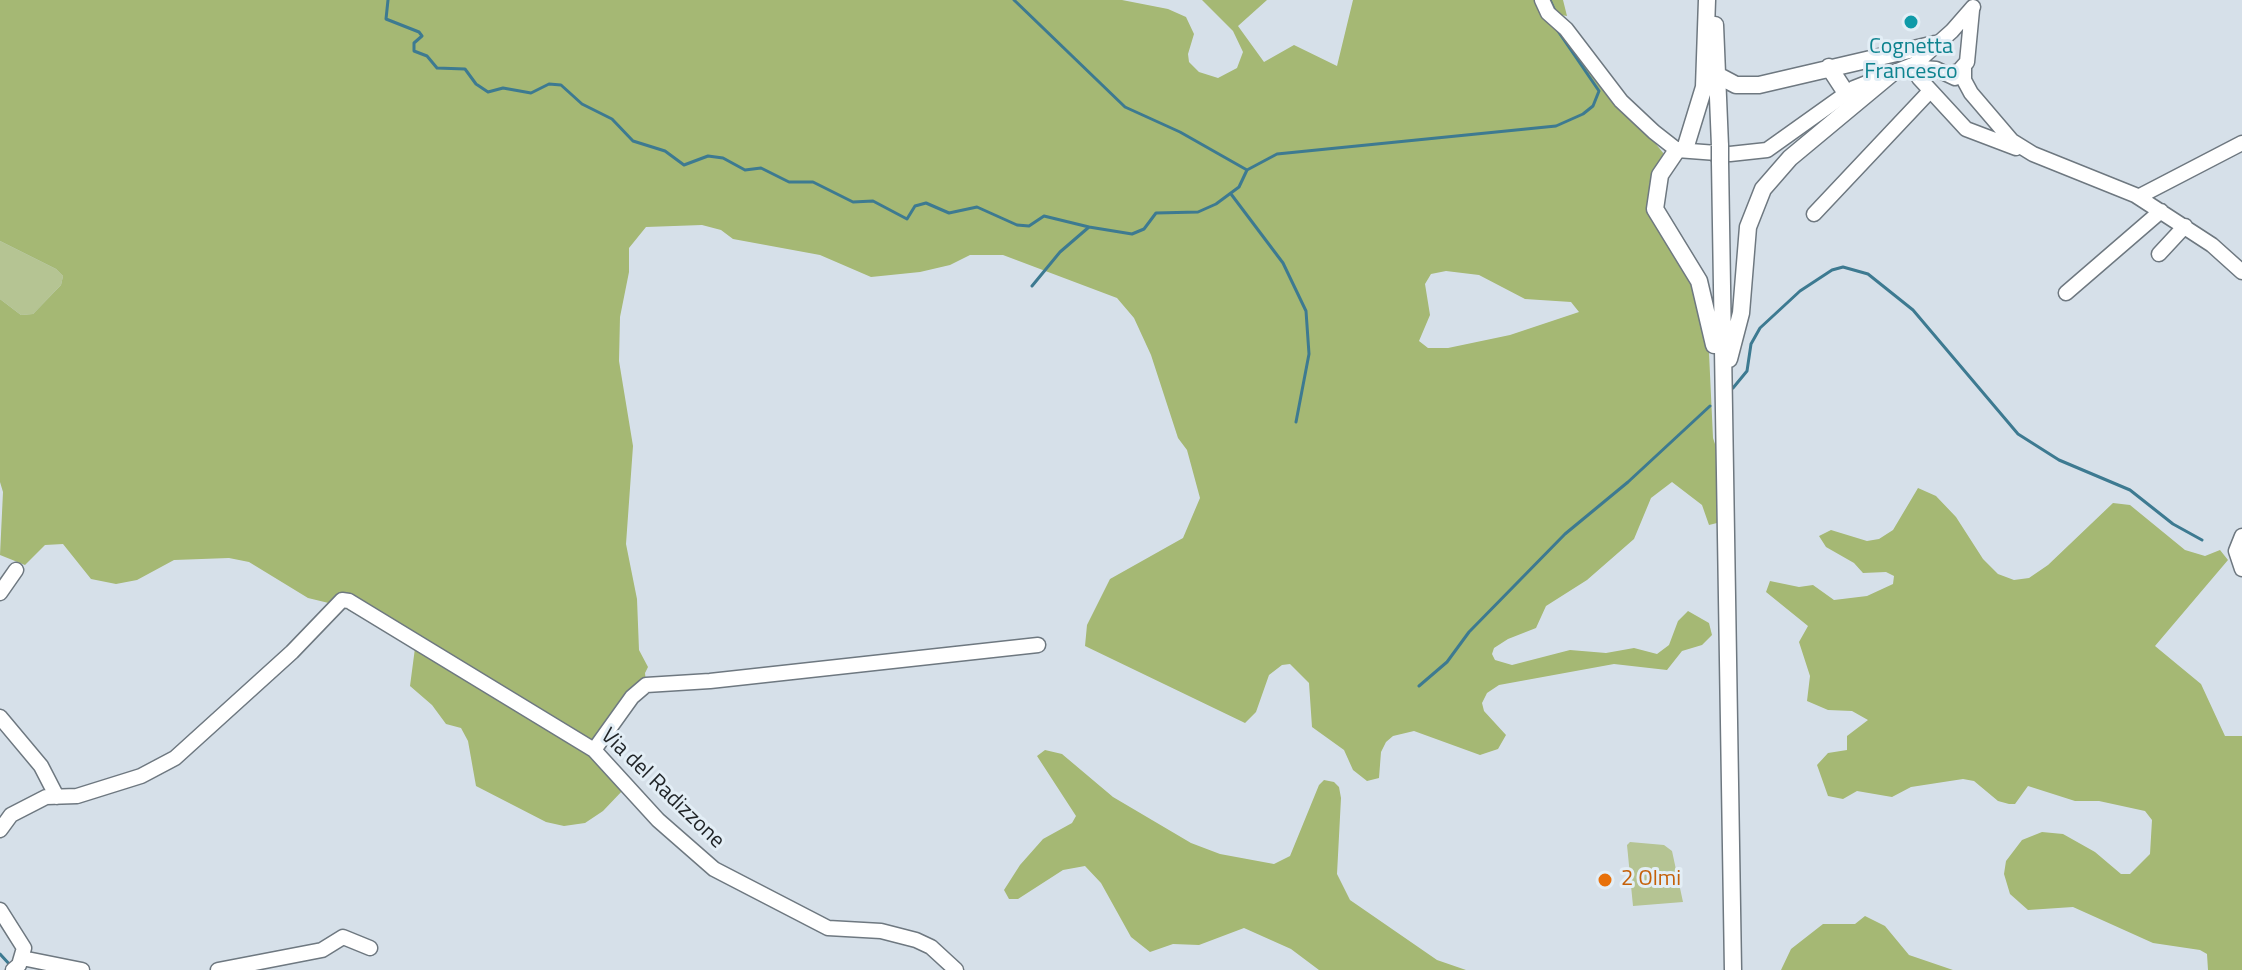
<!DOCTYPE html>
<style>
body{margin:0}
canvas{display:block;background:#d6e0e9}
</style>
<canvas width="2242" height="970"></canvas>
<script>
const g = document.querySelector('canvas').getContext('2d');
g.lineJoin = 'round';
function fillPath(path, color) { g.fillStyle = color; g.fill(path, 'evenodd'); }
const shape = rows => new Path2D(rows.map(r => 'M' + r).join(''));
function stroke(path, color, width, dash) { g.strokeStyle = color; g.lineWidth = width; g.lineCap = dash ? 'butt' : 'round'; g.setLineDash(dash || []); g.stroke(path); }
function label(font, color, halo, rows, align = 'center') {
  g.font = font + ' "Titillium Web",sans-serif'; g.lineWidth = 6; g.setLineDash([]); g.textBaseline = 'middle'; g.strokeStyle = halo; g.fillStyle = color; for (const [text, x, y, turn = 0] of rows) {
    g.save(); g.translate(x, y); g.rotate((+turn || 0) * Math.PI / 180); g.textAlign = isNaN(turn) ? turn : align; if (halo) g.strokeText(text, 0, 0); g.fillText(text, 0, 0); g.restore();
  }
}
fillPath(shape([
 [0,241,56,269,63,276,61,285,33,314,21,315,0,299],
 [1630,842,1664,845,1672,851,1683,902,1633,906,1627,845]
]), '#b5c493');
fillPath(shape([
 [0,0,1122,0,1168,9,1186,17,1194,34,1188,54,1189,62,1199,72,1218,78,1237,68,1243,52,1233,31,1202,0,1267,0,1238,26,1264,62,1294,45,1337,66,1353,0,1563,0,1567,16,1550,13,1664,154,1651,193,1698,294,1709,353,1713,438,1716,447,1717,523,1709,525,1702,505,1672,482,1651,498,1634,539,1587,580,1546,606,1536,628,1508,639,1494,648,1492,654,1495,660,1512,665,1570,650,1606,653,1634,648,1657,654,1669,645,1678,621,1688,611,1709,623,1712,635,1702,645,1682,651,1667,670,1614,664,1499,685,1487,693,1482,703,1484,711,1506,735,1498,749,1480,755,1414,731,1393,736,1386,742,1381,752,1379,778,1367,781,1353,770,1344,750,1312,727,1309,683,1290,664,1282,665,1269,675,1256,712,1245,723,1085,646,1087,625,1110,579,1183,538,1200,498,1187,450,1178,438,1151,355,1134,318,1117,298,1003,255,970,255,950,265,920,272,871,277,820,255,733,239,721,230,702,225,646,227,629,248,629,272,620,317,619,361,633,446,626,544,637,599,639,650,648,667,645,673,646,683,589,750,624,789,603,811,585,823,564,826,546,822,476,786,468,741,461,728,446,724,432,705,410,686,415,648,341,606,308,598,249,562,229,558,174,560,137,580,116,584,91,579,63,544,45,545,25,565,0,555,3,492,0,482,0,299,21,315,33,314,61,285,63,276,56,269,0,241],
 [1446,271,1479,275,1525,299,1571,302,1579,312,1510,335,1448,348,1428,348,1419,341,1430,315,1425,284,1431,274],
 [1918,488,1936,496,1956,517,1983,559,1998,574,2014,580,2029,578,2048,565,2113,503,2130,505,2185,550,2205,556,2220,550,2228,560,2155,646,2201,684,2225,736,2242,736,2242,970,2208,970,2207,954,2200,950,2153,943,2073,907,2028,910,2010,894,2004,874,2006,861,2022,840,2042,832,2063,834,2095,852,2121,874,2130,874,2150,854,2152,820,2145,811,2099,801,2075,801,2028,786,2015,804,2009,804,1998,801,1974,781,1963,779,1911,787,1892,797,1857,791,1843,799,1828,796,1817,765,1828,753,1847,750,1847,736,1868,720,1852,711,1828,710,1807,701,1810,676,1799,642,1808,626,1766,592,1770,581,1799,587,1813,585,1834,600,1867,596,1893,584,1894,576,1886,572,1863,573,1854,563,1826,547,1819,536,1831,530,1867,541,1879,539,1893,530],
 [1045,750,1062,754,1113,797,1191,843,1220,854,1274,864,1290,856,1319,785,1324,780,1334,782,1339,787,1341,798,1337,874,1350,900,1437,960,1466,970,1319,970,1291,949,1244,928,1199,945,1173,944,1150,952,1131,937,1101,883,1085,866,1063,870,1018,899,1009,899,1004,890,1020,865,1043,839,1072,823,1076,816,1037,756],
 [1865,916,1885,926,1909,955,1953,970,1781,970,1791,949,1823,924,1855,924]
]), '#a5b874');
stroke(shape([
 [388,0,386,19,419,32,422,36,414,43,414,51,427,56,437,68,465,69,476,84,488,92,503,88,531,93,549,84,561,85,582,104,612,119,633,141,665,151,684,165,708,156,723,158,745,170,761,168,789,182,813,182,853,202,873,201,907,219,915,206,926,203,949,213,977,207,1017,225,1029,226,1044,216,1089,227,1060,252,1032,286],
 [1014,0,1125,107,1180,132,1247,170],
 [1550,0,1555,11],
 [1231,194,1283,263,1306,311,1309,354,1296,422],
 [1089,227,1132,234,1144,229,1156,213,1198,212,1216,204,1239,187,1247,170,1277,154,1556,126,1583,114,1593,106,1599,91,1558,31],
 [1733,388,1747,371,1751,344,1760,328,1800,291,1832,270,1843,267,1868,274,1913,310,2018,434,2059,460,2130,490,2173,524,2202,540],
 [1419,686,1447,662,1469,632,1565,534,1628,482,1710,406],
 [0,954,11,966]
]), '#3d7a91', 3);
const minor = shape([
 [1542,0,1548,13,1566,29,1621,101,1654,132,1677,150,1730,154,1767,150,1854,88,1915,64,1952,31,1973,7],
 [1910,67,1936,69,1955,78],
 [1964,67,1964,80,1971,93,2012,141,2033,154,2135,195,2212,245,2242,272],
 [1948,74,1959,71,1967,62,1972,10],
 [1919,78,1966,129,2016,148],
 [2138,197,2242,143],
 [1814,214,1930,91],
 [2159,254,2185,226],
 [2066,293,2161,211],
 [2242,536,2236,551,2242,569],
 [0,593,16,570],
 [0,717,41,766,57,797],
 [594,750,632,697,646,685,710,681,1038,645],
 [0,830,11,815,46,797,77,796,141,776,175,758,292,652,342,600,349,601,594,750,658,820,714,869,828,928,881,931,916,940,931,947,956,970],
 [0,910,24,948,19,965,13,970],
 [22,958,82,970],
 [218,970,322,950,343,937,370,948]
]);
const major = shape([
 [1715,25,1720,146],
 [1829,67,1846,93],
 [1719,76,1736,85,1759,85,1935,44],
 [1685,149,1704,87,1707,0],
 [1677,150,1660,175,1655,209,1699,281,1714,345],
 [1720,162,1733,970],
 [1729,359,1741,313,1748,227,1763,189,1790,158,1891,74]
]);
stroke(minor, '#6e7880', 17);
stroke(major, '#6e7880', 19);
stroke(minor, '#fff', 14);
stroke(major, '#fff', 16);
const majorBridge = shape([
 [1720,146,1720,162]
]);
stroke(majorBridge, '#6e7880', 19, []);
stroke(majorBridge, '#fff', 16);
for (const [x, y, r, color] of [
 [1911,22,8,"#0f9aa8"],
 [1605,880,8,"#e8710a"]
]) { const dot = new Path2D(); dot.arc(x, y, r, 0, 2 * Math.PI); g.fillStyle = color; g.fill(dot); stroke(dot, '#e3eef6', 3); }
label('22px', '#0d838f', '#e3eef6', [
 ["Cognetta",1911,48],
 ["Francesco",1911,73]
]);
label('22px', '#1f2326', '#e3eef6', [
 ["Via del Radizzone",662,789,44]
]);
label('22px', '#c56008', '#e3eef6', [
 ["2 Olmi",1621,880]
], 'left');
</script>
